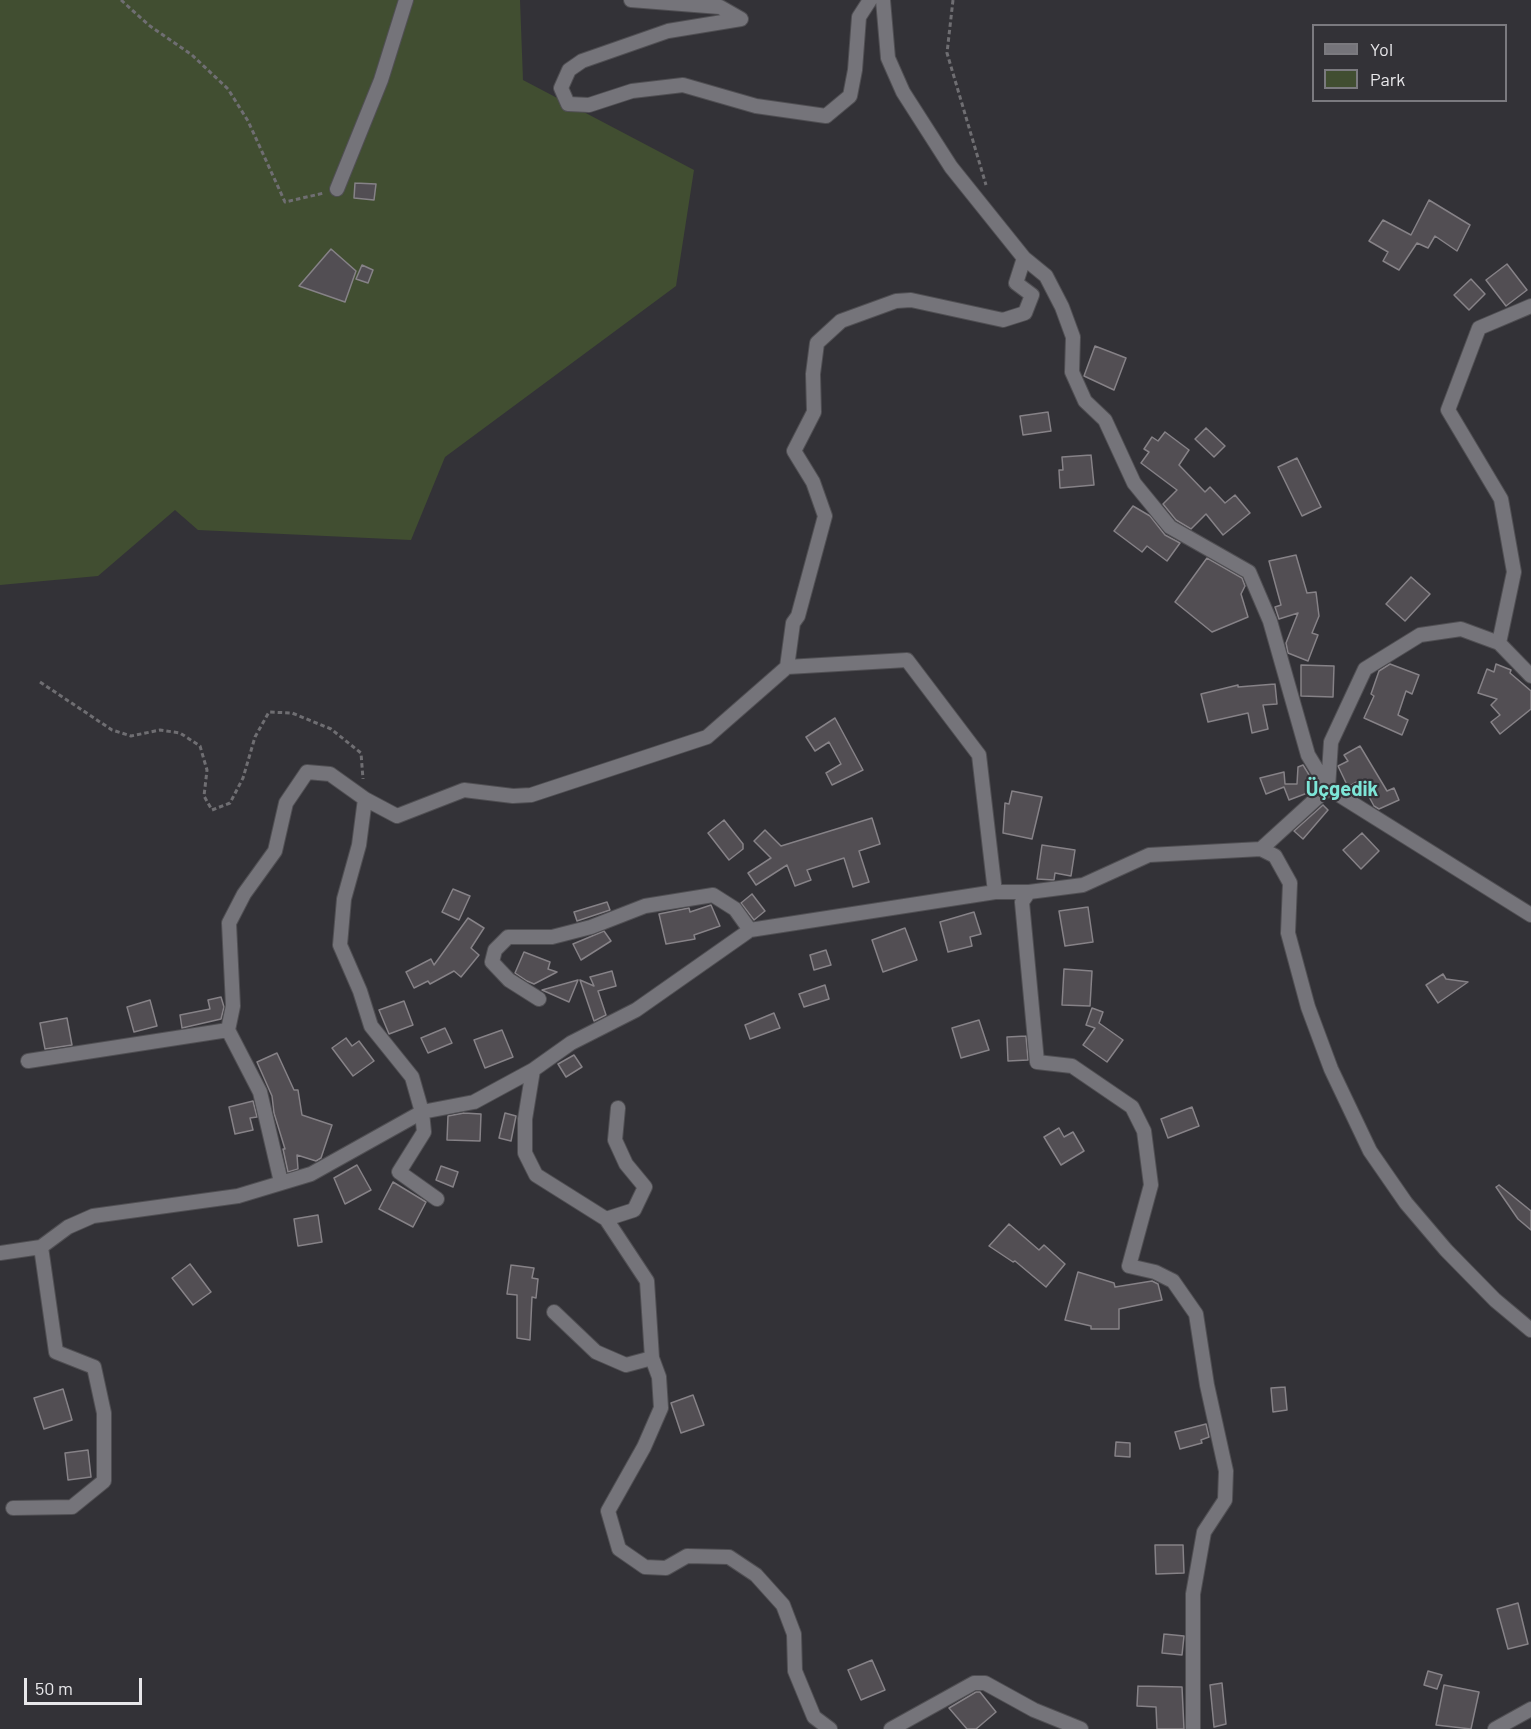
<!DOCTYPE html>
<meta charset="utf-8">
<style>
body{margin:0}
#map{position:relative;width:1531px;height:1729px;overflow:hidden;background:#333237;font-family:Barlow,sans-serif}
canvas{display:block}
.legend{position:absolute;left:1312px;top:24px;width:195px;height:78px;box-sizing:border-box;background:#333237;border:2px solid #7b7a7f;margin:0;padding:8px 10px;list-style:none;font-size:18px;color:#e8e7ea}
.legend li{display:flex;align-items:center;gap:12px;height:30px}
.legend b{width:30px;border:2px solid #7b7a7f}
.scale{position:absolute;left:24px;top:1678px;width:118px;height:27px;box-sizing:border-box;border:3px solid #e8e7ea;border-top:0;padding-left:8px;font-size:18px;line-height:21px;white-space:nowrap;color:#e8e7ea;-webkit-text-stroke:4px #333237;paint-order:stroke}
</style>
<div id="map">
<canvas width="1531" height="1729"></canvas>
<ul class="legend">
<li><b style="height:8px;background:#75747a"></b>Yol</li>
<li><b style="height:16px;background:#414e31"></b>Park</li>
</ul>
<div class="scale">50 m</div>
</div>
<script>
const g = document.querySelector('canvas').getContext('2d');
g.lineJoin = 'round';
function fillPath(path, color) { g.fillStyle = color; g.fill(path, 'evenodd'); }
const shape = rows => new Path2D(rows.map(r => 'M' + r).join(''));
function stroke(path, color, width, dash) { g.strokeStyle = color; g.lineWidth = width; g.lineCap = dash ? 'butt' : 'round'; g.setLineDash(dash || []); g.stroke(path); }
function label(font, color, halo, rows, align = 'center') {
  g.font = font + ' Barlow,sans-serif'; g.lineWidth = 4.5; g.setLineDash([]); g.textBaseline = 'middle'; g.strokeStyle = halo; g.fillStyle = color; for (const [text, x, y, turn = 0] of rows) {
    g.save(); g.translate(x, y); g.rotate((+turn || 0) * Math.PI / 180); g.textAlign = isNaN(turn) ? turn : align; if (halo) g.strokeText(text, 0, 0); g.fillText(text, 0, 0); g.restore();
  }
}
fillPath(shape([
 [0,0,520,0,523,80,694,170,676,286,445,457,411,540,198,530,175,510,98,576,0,585]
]), '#414e31');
const building = shape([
 [355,183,376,184,374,200,354,198,355,183],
 [1429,200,1470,225,1457,251,1435,236,1428,248,1417,243,1399,270,1383,261,1388,252,1369,241,1383,220,1411,235,1429,200],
 [331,249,356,271,345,302,299,286,331,249],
 [1507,264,1527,290,1506,306,1486,280,1507,264],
 [362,265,373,270,368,283,356,279,362,265],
 [1471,279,1485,294,1469,310,1454,295,1471,279],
 [1095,346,1126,358,1114,390,1084,376,1095,346],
 [1048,412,1051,431,1023,435,1020,416,1048,412],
 [1206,428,1225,446,1214,457,1195,439,1206,428],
 [1165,432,1189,450,1179,465,1205,492,1210,487,1225,503,1235,495,1250,513,1223,535,1206,514,1191,529,1176,520,1163,504,1177,490,1141,463,1149,452,1144,449,1152,437,1158,441,1165,432],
 [1091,455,1094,485,1060,488,1059,470,1063,470,1062,457,1091,455],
 [1297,458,1321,507,1302,516,1278,467,1297,458],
 [1133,506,1150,516,1165,535,1180,543,1167,561,1147,546,1142,552,1114,531,1133,506],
 [1296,555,1307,593,1316,592,1319,616,1312,633,1318,635,1308,661,1288,653,1286,643,1298,613,1279,619,1275,607,1281,605,1269,561,1296,555],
 [1207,558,1242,578,1245,586,1241,594,1248,617,1212,632,1175,602,1207,558],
 [1411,577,1430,594,1405,621,1386,604,1411,577],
 [1390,664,1419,675,1412,694,1406,691,1398,715,1408,720,1402,735,1364,718,1374,696,1371,694,1379,671,1390,664],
 [1496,664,1511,670,1510,673,1531,691,1531,709,1500,734,1491,722,1500,715,1491,705,1497,699,1478,693,1487,669,1494,672,1496,664],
 [1301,665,1334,666,1333,697,1301,696,1301,665],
 [1275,684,1277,704,1263,705,1268,729,1252,733,1248,713,1208,722,1201,694,1238,685,1238,687,1275,684],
 [835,718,863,770,832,785,826,773,841,764,829,742,815,751,806,737,835,718],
 [1360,746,1387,791,1394,788,1399,800,1379,809,1374,806,1360,780,1348,787,1338,766,1348,761,1344,755,1360,746],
 [1303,765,1316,786,1310,792,1289,800,1284,787,1266,794,1260,778,1284,772,1285,784,1297,784,1298,767,1303,765],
 [1012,791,1042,797,1032,839,1003,833,1005,803,1009,804,1012,791],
 [1323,805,1328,810,1303,839,1294,831,1323,805],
 [872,818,880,844,859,851,869,882,853,887,844,858,807,870,811,880,795,886,787,865,756,885,748,873,771,858,754,841,765,830,781,846,872,818],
 [724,820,743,844,743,849,729,860,708,833,724,820],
 [1362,833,1379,851,1361,869,1343,850,1362,833],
 [1042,845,1075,850,1071,876,1055,873,1054,880,1037,879,1042,845],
 [453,889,470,896,459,920,442,912,453,889],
 [752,894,765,911,754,920,741,903,752,894],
 [607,902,610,910,577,921,574,912,607,902],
 [711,905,720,926,694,935,695,939,666,944,659,914,689,908,690,912,711,905],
 [1088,907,1093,942,1065,946,1059,911,1088,907],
 [974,912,981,934,970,937,972,946,948,952,940,922,974,912],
 [468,918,484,928,471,948,479,955,461,977,454,971,430,984,428,981,414,988,406,972,431,959,434,965,468,918],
 [905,928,917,960,883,972,872,940,905,928],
 [604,931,611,941,581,960,573,944,604,931],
 [826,950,831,965,814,970,810,955,826,950],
 [524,952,550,962,548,969,557,972,534,984,527,981,515,973,524,952],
 [1064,969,1092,971,1090,1006,1062,1005,1064,969],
 [612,971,616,986,598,991,606,1015,594,1021,580,980,594,986,590,977,612,971],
 [1443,974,1446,979,1468,982,1438,1003,1426,985,1443,974],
 [578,980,569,1002,542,990,578,980],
 [825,985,829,999,804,1007,799,994,825,985],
 [221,997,224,1007,221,1019,182,1028,180,1015,210,1009,208,1000,221,997],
 [150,1000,157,1026,134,1032,127,1007,150,1000],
 [404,1001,413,1025,389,1034,379,1010,404,1001],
 [1092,1008,1103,1012,1099,1023,1123,1040,1107,1062,1083,1045,1095,1028,1086,1025,1092,1008],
 [774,1013,780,1028,750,1039,745,1025,774,1013],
 [67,1018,72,1045,45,1049,40,1023,67,1018],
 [979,1020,989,1050,961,1058,952,1028,979,1020],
 [445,1028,452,1043,428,1053,421,1038,445,1028],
 [502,1030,513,1057,485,1068,474,1040,502,1030],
 [1026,1036,1028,1060,1008,1061,1007,1037,1026,1036],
 [346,1038,352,1046,359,1041,374,1061,353,1076,332,1048,346,1038],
 [277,1053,294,1090,298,1090,302,1115,332,1125,321,1158,316,1161,297,1155,298,1169,288,1172,283,1149,285,1149,274,1113,272,1096,257,1062,277,1053],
 [574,1055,582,1067,566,1077,558,1064,574,1055],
 [253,1101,257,1117,250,1118,253,1130,235,1134,229,1107,253,1101],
 [1192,1107,1199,1126,1168,1138,1161,1119,1192,1107],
 [464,1113,481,1114,480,1141,447,1140,448,1116,464,1113],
 [505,1113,516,1116,511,1141,499,1138,505,1113],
 [1059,1128,1064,1137,1073,1132,1084,1151,1061,1165,1044,1137,1059,1128],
 [357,1165,371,1190,345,1204,334,1178,357,1165],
 [441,1166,458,1172,453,1187,436,1180,441,1166],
 [393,1182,426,1202,413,1227,379,1209,393,1182],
 [1499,1185,1531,1211,1531,1230,1518,1219,1496,1187,1499,1185],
 [318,1215,322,1242,298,1246,294,1219,318,1215],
 [1009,1224,1039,1250,1044,1245,1065,1264,1046,1287,1015,1261,1013,1262,989,1246,1009,1224],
 [190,1264,211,1292,193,1305,172,1278,190,1264],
 [511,1265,534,1268,532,1278,538,1279,536,1298,532,1297,530,1340,517,1338,517,1295,507,1294,511,1265],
 [1078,1272,1114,1283,1115,1287,1152,1281,1158,1284,1162,1300,1119,1309,1119,1329,1091,1329,1091,1326,1065,1320,1078,1272],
 [1285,1387,1287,1410,1273,1412,1271,1388,1285,1387],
 [63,1389,72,1420,44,1429,34,1398,63,1389],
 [693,1395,704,1425,681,1433,671,1403,693,1395],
 [1206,1424,1209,1437,1201,1440,1202,1443,1180,1449,1175,1432,1206,1424],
 [1116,1442,1130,1443,1130,1457,1115,1456,1116,1442],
 [88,1450,91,1477,68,1480,65,1453,88,1450],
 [1155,1545,1183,1545,1184,1573,1156,1574,1155,1545],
 [1518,1603,1528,1644,1508,1649,1497,1609,1518,1603],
 [1164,1634,1184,1636,1182,1655,1162,1653,1164,1634],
 [872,1660,885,1690,861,1700,848,1670,872,1660],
 [1428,1671,1442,1675,1437,1689,1424,1685,1428,1671],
 [1222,1683,1226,1724,1214,1727,1210,1685,1222,1683],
 [1444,1685,1479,1692,1471,1729,1436,1725,1444,1685],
 [1138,1686,1182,1687,1184,1729,1157,1729,1156,1707,1137,1706,1138,1686],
 [976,1692,980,1692,996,1712,976,1729,967,1729,949,1708,976,1692]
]);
fillPath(building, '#524e53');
stroke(building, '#868287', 1.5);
const minor = shape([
 [631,0,720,7,741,19,668,31,582,61,569,70,561,88,568,104,589,105,632,91,683,85,756,106,826,116,850,96,855,70,859,17,870,0],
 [337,189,381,80,406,0],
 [1024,258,1046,276,1062,307,1073,337,1072,372,1085,401,1105,420,1134,483,1170,527,1249,572,1270,621,1308,755,1328,788,1531,915],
 [1499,643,1514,572,1501,499,1448,410,1479,328,1531,306],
 [787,667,793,623,798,616,825,516,813,482,794,451,814,412,813,374,817,343,841,321,896,301,911,300,1003,320,1025,313,1032,295,1016,283,1024,258,951,167,903,92,888,58,883,0],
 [365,799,359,845,344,899,340,945,360,991,371,1026,412,1077,422,1112,424,1132,399,1172,437,1199],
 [1261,849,1328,788,1331,742,1365,669,1420,635,1461,629,1499,643,1531,676],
 [995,892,1029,892,1083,885,1149,855,1261,849,1275,856,1290,883,1288,933,1308,1007,1331,1069,1370,1151,1406,1203,1446,1250,1495,1300,1531,1330],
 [1029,892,1022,902,1037,1062,1072,1066,1132,1107,1144,1131,1151,1185,1129,1266,1155,1272,1173,1281,1196,1314,1207,1385,1226,1471,1225,1500,1204,1532,1193,1594,1193,1729],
 [539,999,509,980,492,962,495,950,508,937,552,937,591,927,645,906,713,895,735,909,750,930],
 [28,1061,228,1030],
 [533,1070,525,1119,525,1153,536,1175,606,1219,647,1281,652,1358,659,1377,661,1408,644,1447,608,1511,619,1549,645,1567,666,1568,687,1556,729,1557,756,1575,783,1605,794,1634,795,1671,814,1717,830,1729],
 [606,1219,634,1210,645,1187,626,1164,615,1140,618,1108],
 [0,1253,41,1247,68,1227,93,1216,238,1196,311,1174,422,1112,474,1102,533,1070,571,1043,636,1010,750,930,995,892,979,755,907,660,787,667,707,737,531,795,513,796,464,790,397,816,365,799,330,774,307,772,286,803,275,851,244,894,229,923,233,1006,228,1030,260,1092,281,1182],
 [554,1312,596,1352,626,1365,652,1358],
 [13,1508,72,1507,104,1481,104,1413,94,1367,56,1352,41,1247],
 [891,1729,974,1683,985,1683,1034,1710,1081,1729],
 [1495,1729,1531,1709]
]);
stroke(minor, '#504f53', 16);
stroke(shape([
 [121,0,150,26,192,55,228,89,248,121,285,202,324,193],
 [953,0,947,53,986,185],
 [40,682,112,730,131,736,160,730,180,733,200,746,207,770,204,796,212,810,230,803,243,778,255,737,269,712,292,713,331,729,361,753,363,779]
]), '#6f6e72', 3, [4.5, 3]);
stroke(minor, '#75747a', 14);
label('bold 20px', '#7de5d7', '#333237', [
 ["Üçgedik",1342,789]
]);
</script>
